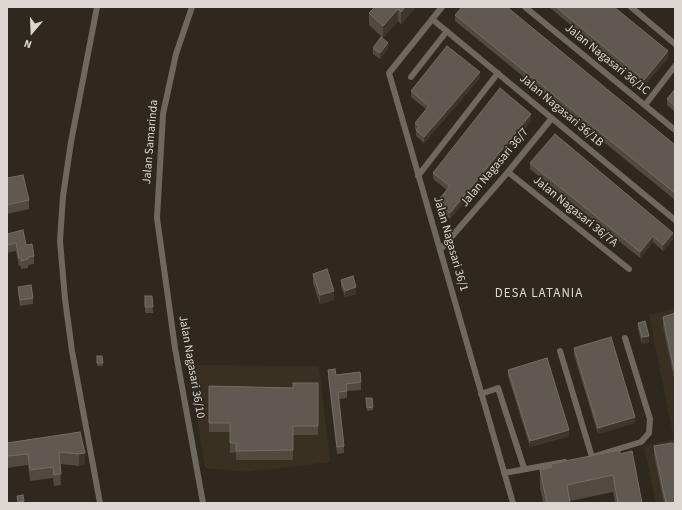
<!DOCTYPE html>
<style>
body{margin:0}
#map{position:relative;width:682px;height:510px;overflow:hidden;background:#2e281f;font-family:"Source Sans 3",sans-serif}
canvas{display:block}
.frame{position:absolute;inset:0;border:8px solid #dcd7d2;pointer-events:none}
.north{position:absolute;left:12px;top:12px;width:40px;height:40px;-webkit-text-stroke:3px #2e281f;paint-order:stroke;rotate:199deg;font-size:11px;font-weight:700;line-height:16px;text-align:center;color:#dcd7d2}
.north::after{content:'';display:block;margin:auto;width:14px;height:18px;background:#dcd7d2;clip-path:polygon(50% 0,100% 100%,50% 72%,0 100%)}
</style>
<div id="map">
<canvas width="682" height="510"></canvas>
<div class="frame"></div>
<div class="north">N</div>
</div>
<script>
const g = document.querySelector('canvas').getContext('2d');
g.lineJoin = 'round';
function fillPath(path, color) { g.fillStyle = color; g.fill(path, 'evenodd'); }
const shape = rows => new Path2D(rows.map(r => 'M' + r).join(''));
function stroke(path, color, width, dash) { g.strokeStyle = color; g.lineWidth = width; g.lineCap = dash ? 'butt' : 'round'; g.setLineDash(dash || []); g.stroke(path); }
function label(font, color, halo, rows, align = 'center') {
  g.font = font + ' "Source Sans 3",sans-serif'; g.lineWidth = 3.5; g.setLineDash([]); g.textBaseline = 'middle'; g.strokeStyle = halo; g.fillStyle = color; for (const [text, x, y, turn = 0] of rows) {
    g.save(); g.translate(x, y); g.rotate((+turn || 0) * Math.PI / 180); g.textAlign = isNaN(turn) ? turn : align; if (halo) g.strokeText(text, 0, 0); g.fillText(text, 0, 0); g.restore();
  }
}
fillPath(shape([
 [675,308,675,503,656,503,644,446,674,439,649,315],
 [189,365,319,366,330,462,248,472,205,468]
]), '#3a3022');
stroke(shape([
 [97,7,71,142,63,196,60,241,65,299,72,351,100,503],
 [192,7,176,54,163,114,157,218,175,348,203,503],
 [442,7,389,73,513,503],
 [525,7,675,130],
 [631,7,675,44],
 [432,19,675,220],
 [411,77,447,31],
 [645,105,675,66],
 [508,172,629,269],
 [418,176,498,73],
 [440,250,508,172,552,118],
 [560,351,592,457],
 [481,394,498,388,524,468],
 [595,456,641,442,649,433,650,419,625,338],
 [504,473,565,462]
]), '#6f685e', 6);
fillPath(shape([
 [416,7,401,24,398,21,383,38,369,25,369,13],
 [549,7,614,7,668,58,644,86],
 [455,15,675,145,675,200,455,21],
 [373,48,388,49,380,59,373,54],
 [480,78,424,143,416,136,416,130,415,129,415,123,426,109,411,97,411,91],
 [675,89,675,112,667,105,667,99],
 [531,121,450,219,437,208,437,202,447,190,433,179,433,173],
 [530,163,673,239,663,251,653,242,640,258,530,169],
 [7,178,29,200,29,209,7,214],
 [7,234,26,245,34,256,34,264,28,265,28,268,21,269,21,266,19,266,16,251,7,253],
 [313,274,334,300,320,304,313,283],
 [341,280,356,294,345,297,341,286],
 [18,287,33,298,33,304,20,306,18,293],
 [145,296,152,296,153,313,145,313],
 [675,313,675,383,663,326,663,317],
 [638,323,649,342,642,344,638,329],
 [574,348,635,423,598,434,574,355],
 [97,356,102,356,103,366,97,366],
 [7,369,8,376,8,385,7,385],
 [328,370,336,375,361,382,361,390,347,391,347,398,339,399,344,446,344,453,337,454,328,377],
 [508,370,569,436,530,447,508,376],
 [318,383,318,435,293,435,293,460,236,460,236,452,230,453,230,432,209,432,209,386,293,388],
 [366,398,373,407,373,410,367,411],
 [80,432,85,464,79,466,60,464,61,485,54,486,53,478,30,481,28,465,7,468,7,443],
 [654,446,675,503,664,503,654,455],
 [620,454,642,503,615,503,613,492,570,501,570,503,543,503,540,487,540,470,551,467,551,464],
 [17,496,24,501,24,503,17,503]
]), '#504a41');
fillPath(shape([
 [405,7,416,7,401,24,401,12],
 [398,9,398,21,383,38,383,26],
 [388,43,388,49,380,59,380,53],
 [668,51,668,58,644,86,644,80],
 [480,72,480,78,424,143,424,137],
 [531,114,531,121,450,219,450,213],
 [673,233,673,239,663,251,663,245],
 [653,236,653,242,640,258,640,252],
 [356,287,356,294,345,297,345,291],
 [334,291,334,300,320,304,320,295],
 [649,336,649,342,642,344,642,337],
 [635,417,635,423,598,434,598,428],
 [569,430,569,436,530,447,530,441],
 [85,453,85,464,79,466,79,454]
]), '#3c362d');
const building = shape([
 [375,7,405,7,401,12,398,9,383,26,369,13,375,7],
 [462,7,507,7,675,145,675,193,455,15,462,7],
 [556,7,614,7,668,51,644,80,556,7],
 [381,37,388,43,380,53,373,48,381,37],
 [447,46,480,72,424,137,416,130,419,127,415,123,429,106,411,91,447,46],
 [500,88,531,114,450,213,437,202,450,186,433,173,500,88],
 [675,89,675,106,667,99,675,89],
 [555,134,673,233,663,245,653,236,640,252,530,163,555,134],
 [23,175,29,200,7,205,7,178,23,175],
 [23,230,26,245,32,244,34,256,28,257,28,259,21,261,21,258,19,258,16,243,7,245,7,234,23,230],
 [327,269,334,291,320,295,313,274,327,269],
 [353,276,356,287,345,291,341,280,353,276],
 [31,285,33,298,20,300,18,287,31,285],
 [145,296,152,296,153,307,145,307,145,296],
 [675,313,675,374,663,317,675,313],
 [645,321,649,336,642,337,638,323,645,321],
 [611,337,635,417,598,428,574,348,611,337],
 [97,356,102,356,103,363,97,363,97,356],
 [547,358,569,430,530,441,508,370,547,358],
 [335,369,336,375,360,372,361,382,346,384,347,391,338,392,344,446,337,447,328,370,335,369],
 [293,383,318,383,318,426,293,426,293,450,236,451,236,443,230,443,230,423,209,423,209,386,293,388,293,383],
 [366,398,372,398,373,407,367,408,366,398],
 [80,432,85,453,79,454,59,452,61,474,54,475,53,467,30,470,28,454,7,456,7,443,80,432],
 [672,443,675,445,675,503,666,503,654,446,672,443],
 [620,450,620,454,632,451,642,503,618,503,613,475,567,485,570,503,547,503,540,470,552,467,551,464,565,461,620,450],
 [23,495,24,501,18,502,17,496,23,495]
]);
fillPath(building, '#605951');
stroke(building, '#736d65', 1);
label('12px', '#dcd7d2', '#2e281f', [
 ["Jalan Nagasari 36/1C",607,60,39],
 ["Jalan Nagasari 36/1B",561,111,40],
 ["Jalan Samarinda",151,142,-85],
 ["Jalan Nagasari 36/7",495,168,-50],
 ["Jalan Nagasari 36/7A",575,212,39],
 ["Jalan Nagasari 36/1",450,244,74],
 ["Jalan Nagasari 36/10",191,367,80]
]);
g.letterSpacing = '1px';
label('13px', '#dcd7d2', '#2e281f', [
 ["DESA LATANIA",539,294]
]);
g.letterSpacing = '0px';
</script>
